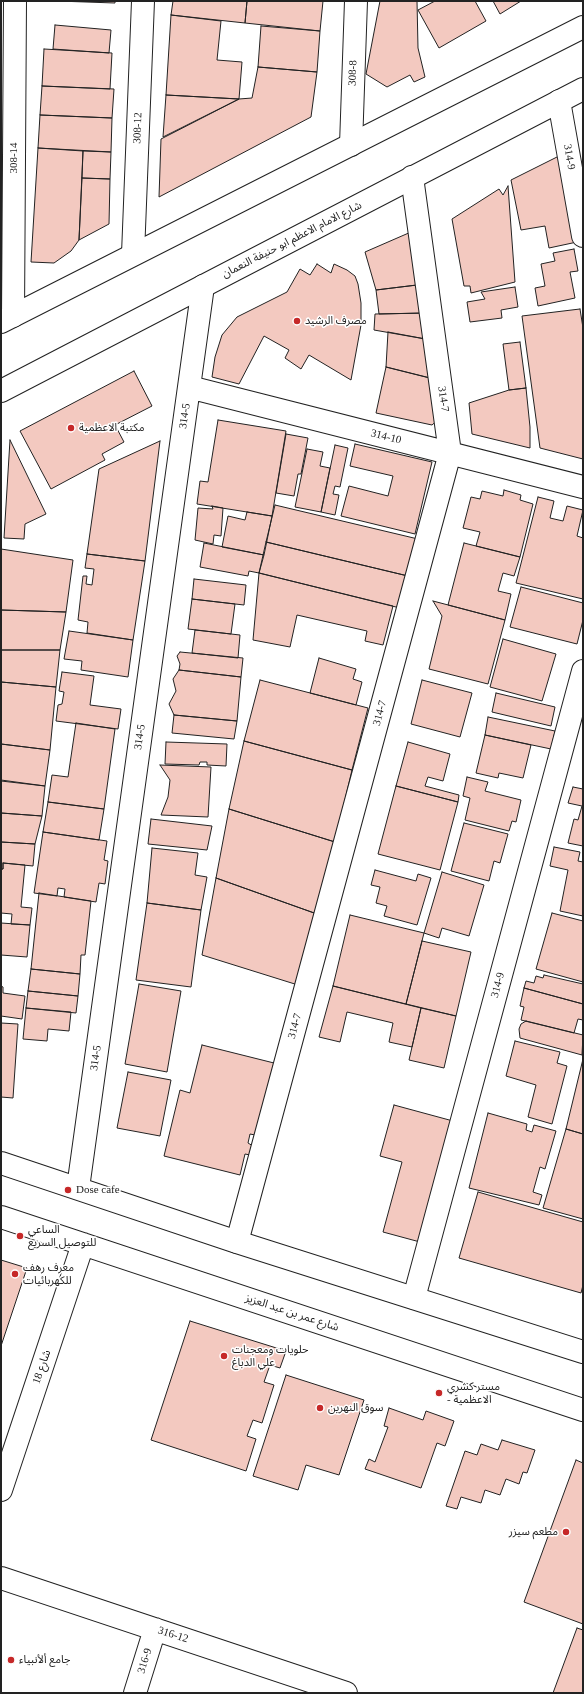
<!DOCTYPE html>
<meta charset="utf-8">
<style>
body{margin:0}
#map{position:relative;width:584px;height:1694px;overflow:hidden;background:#fff;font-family:"Times New Roman",serif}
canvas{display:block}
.frame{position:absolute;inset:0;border:2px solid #222;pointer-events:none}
</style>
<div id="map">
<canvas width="584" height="1694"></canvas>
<div class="frame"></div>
</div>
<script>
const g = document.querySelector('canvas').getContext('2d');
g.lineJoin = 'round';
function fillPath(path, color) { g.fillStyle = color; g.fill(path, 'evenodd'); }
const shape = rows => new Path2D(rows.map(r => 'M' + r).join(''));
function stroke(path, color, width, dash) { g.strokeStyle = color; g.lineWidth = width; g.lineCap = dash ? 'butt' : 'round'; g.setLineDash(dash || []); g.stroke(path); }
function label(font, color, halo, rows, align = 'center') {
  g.font = font + ' "Times New Roman","Noto Sans Arabic",serif'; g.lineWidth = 3; g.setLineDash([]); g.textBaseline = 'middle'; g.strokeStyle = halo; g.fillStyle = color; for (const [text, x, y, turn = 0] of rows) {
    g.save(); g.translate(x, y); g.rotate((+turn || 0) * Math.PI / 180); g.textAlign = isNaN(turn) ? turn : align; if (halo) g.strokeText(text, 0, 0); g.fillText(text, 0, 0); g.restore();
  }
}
const building = shape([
 [57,1,115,1,115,3,57,1],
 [173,1,247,1,245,23,171,15,173,1],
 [247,1,323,1,320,31,245,23,247,1],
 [380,1,417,1,418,48,425,77,414,82,410,75,387,87,366,74,380,1],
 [435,1,475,1,486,21,439,48,418,10,435,1],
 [493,1,521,1,500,14,493,1],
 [171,15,221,21,217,60,242,62,239,99,166,95,171,15],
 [55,25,111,30,109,53,53,49,55,25],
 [261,26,320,31,317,72,258,67,261,26],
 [44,49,112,53,110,89,42,86,44,49],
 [258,67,317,72,311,117,159,197,161,139,239,99,252,98,258,67],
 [42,86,114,89,112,118,40,115,42,86],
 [166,95,239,99,163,137,166,95],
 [40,115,112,118,111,152,38,148,40,115],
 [38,148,83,151,79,240,71,251,54,263,31,262,38,148],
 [83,151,111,152,110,179,82,178,83,151],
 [567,152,577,242,549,248,545,226,521,230,511,180,567,152],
 [82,178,110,179,109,224,79,240,82,178],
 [508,186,515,282,471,293,470,286,464,286,452,219,499,189,503,195,508,186],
 [411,232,417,285,376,290,365,252,411,232],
 [574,249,578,271,570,272,575,298,538,306,535,288,545,286,541,264,555,261,553,253,574,249],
 [317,264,331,273,334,264,347,270,355,276,358,284,361,303,361,325,351,380,309,355,301,369,285,358,289,350,264,336,239,384,212,377,215,357,222,335,237,317,287,292,300,269,310,275,317,264],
 [417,285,422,313,379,314,376,290,417,285],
 [515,287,518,307,501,310,502,318,470,322,467,302,485,299,481,292,515,287],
 [580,309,583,328,583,459,540,448,522,316,580,309],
 [429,313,431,340,374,330,375,314,429,313],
 [388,332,431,340,438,380,386,367,388,332],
 [520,342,526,388,509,390,503,344,520,342],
 [386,367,438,380,441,417,432,425,376,413,386,367],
 [134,371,152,406,115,425,124,442,102,454,105,460,51,489,20,431,134,371],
 [526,388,530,427,530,448,472,434,469,403,509,390,526,388],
 [218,420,286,431,272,516,197,504,200,481,208,482,218,420],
 [286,434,308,438,301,474,298,474,294,496,276,493,286,434],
 [10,440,46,514,25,524,24,539,4,538,10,440],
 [160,441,145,561,87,554,99,469,160,441],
 [355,444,432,462,415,534,341,516,349,486,388,496,393,476,350,466,355,444],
 [335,445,348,448,340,487,335,486,333,494,339,495,335,515,321,512,335,445],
 [307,449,323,452,320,466,330,468,321,512,295,507,307,449],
 [504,490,521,495,520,500,533,504,520,557,476,546,480,532,463,528,471,497,480,499,482,491,503,496,504,490],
 [538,497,554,501,550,518,563,521,567,506,583,510,577,536,583,538,583,599,516,583,538,497],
 [275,505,418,539,408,576,266,542,275,505],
 [212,506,223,508,221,536,214,535,213,544,195,540,198,508,213,509,212,506],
 [247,512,272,516,264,555,222,547,228,516,245,520,247,512],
 [266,542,408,576,400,608,259,573,266,542],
 [204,543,264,555,259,573,249,571,248,576,200,567,204,543],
 [464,543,520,557,514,576,503,573,498,591,511,594,505,620,448,605,464,543],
 [1,549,73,560,66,612,1,610,1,549],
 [87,554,145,561,133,640,87,633,88,622,78,620,83,576,87,576,86,584,92,585,94,569,85,568,87,554],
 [259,573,393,606,383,645,365,641,367,631,297,615,290,647,253,640,259,573],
 [194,579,246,585,244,605,192,599,194,579],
 [521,587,583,603,583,620,577,644,510,627,521,587],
 [192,599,235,604,231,634,188,629,192,599],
 [433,601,505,620,488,684,429,669,442,616,433,601],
 [1,610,66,612,60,650,1,650,1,610],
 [195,630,240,635,238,658,192,653,195,630],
 [69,631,133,640,128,677,81,670,82,661,64,659,69,631],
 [503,639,556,654,542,701,490,687,503,639],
 [1,650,60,650,56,687,1,682,1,650],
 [180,652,243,658,241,677,179,670,180,664,177,656,180,652],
 [319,658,356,669,353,679,362,682,356,705,310,693,319,658],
 [179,670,241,677,237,721,174,715,169,704,176,691,173,679,179,670],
 [62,672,94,676,90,705,121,709,118,729,56,721,58,705,62,704,64,692,59,691,62,672],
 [260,680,368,708,352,770,244,741,260,680],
 [422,680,472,693,460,737,411,724,422,680],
 [1,682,56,687,50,750,1,744,1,682],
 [496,693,555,707,551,726,492,712,496,693],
 [174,715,237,721,234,739,172,733,174,715],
 [488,717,555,731,551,749,485,735,488,717],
 [76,723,115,729,104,809,48,802,52,775,68,777,76,723],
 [485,735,531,745,523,778,499,773,498,778,476,773,485,735],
 [244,741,352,770,335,842,229,809,244,741],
 [166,742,227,744,226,766,207,765,207,762,200,762,199,765,165,764,166,742],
 [408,742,450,754,443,781,428,777,425,786,459,795,458,802,396,786,408,742],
 [1,744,50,750,45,786,1,780,1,744],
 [160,765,211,767,208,817,161,815,168,797,170,780,160,765],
 [467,777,488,782,485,791,521,800,516,822,512,821,509,831,465,820,470,798,463,796,467,777],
 [1,781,45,786,42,816,1,813,1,781],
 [396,786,458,802,440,870,378,854,396,786],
 [573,787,583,789,583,846,568,843,574,819,578,820,582,806,568,803,573,787],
 [48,802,104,809,99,840,43,832,48,802],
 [229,809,335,842,317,914,216,878,229,809],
 [1,813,42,816,35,844,1,842,1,813],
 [151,819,212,826,207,850,148,844,151,819],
 [464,823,508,834,500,863,494,861,489,881,451,871,464,823],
 [43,832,107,841,104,860,108,861,105,884,99,883,96,902,64,897,65,889,58,888,57,896,34,893,43,832],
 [1,842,35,844,33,866,3,863,3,869,1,869,1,842],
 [554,847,580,852,578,861,583,862,583,916,560,911,568,870,550,866,554,847],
 [152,848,198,853,195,875,207,877,201,910,147,903,152,848],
 [3,863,25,865,21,907,32,908,30,925,11,924,12,914,1,913,1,869,3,869,3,863],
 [375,870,416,881,418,874,431,878,417,925,384,916,387,906,376,903,380,887,371,885,375,870],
 [442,872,484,885,469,936,442,928,439,938,424,933,442,872],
 [216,878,317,914,298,985,202,955,216,878],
 [39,893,91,901,85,955,81,955,80,974,31,969,39,893],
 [147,903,201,910,191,987,136,980,147,903],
 [552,913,583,921,583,982,536,969,552,913],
 [350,915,424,933,406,1004,333,986,350,915],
 [1,923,30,925,27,957,1,955,1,923],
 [422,941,471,952,456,1016,406,1004,422,941],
 [31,969,80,974,78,996,28,991,31,969],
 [544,975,583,984,583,1004,524,988,526,981,534,983,536,976,543,978,544,975],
 [139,984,181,991,167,1072,125,1064,139,984],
 [1,986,3,987,3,993,25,996,22,1019,1,1016,1,986],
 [333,986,421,1008,412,1047,389,1042,393,1023,347,1012,340,1042,319,1037,333,986],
 [524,988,583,1004,583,1020,578,1019,574,1033,521,1020,524,1007,520,1006,524,988],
 [28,991,78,996,76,1013,26,1008,28,991],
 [26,1008,71,1012,69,1031,48,1029,47,1041,23,1039,26,1008],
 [421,1008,456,1016,444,1068,409,1060,421,1008],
 [526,1021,583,1035,582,1055,520,1038,519,1029,521,1024,526,1021],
 [1,1023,18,1024,13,1098,1,1097,1,1023],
 [515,1041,560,1052,557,1063,567,1066,552,1124,528,1117,536,1085,506,1076,515,1041],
 [202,1045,274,1063,255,1135,250,1134,248,1143,253,1146,250,1155,245,1154,240,1175,164,1156,180,1090,190,1093,202,1045],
 [583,1059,583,1134,566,1129,583,1059],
 [128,1072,171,1080,160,1136,117,1128,128,1072],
 [394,1105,453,1121,420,1242,383,1232,402,1162,380,1156,394,1105],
 [488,1113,527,1124,526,1130,532,1132,534,1125,556,1131,545,1169,540,1167,533,1192,542,1195,539,1205,469,1188,488,1113],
 [566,1129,583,1134,583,1219,543,1208,566,1129],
 [478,1192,583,1222,583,1285,581,1293,459,1258,478,1192],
 [1,1260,27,1268,1,1346,1,1260],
 [190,1321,286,1351,280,1368,270,1365,264,1382,274,1385,262,1423,253,1420,247,1436,256,1439,246,1471,151,1440,190,1321],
 [286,1375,364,1400,339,1475,306,1465,298,1490,253,1476,286,1375],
 [389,1408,423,1420,426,1411,454,1421,445,1446,437,1443,421,1488,365,1469,369,1459,375,1462,388,1427,384,1426,389,1408],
 [502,1440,535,1450,527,1473,523,1472,519,1484,506,1479,500,1495,485,1490,481,1503,461,1497,457,1509,446,1506,465,1451,477,1455,481,1444,498,1450,502,1440],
 [576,1460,583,1463,583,1624,524,1602,576,1460],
 [577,1628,583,1630,583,1693,553,1693,577,1628]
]);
fillPath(building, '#f3c9c0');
stroke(building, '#222', 1);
const minor = shape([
 [559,101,583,236],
 [351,145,356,1],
 [133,254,143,1],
 [13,316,15,1],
 [189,387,583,487],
 [78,1188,203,286],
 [237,1242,450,453,412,177],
 [414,1298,583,671],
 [1,1578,346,1693],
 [135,1693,155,1629]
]);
const tertiary = shape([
 [1,1163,237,1242,583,1352],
 [1,1217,583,1410],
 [1,1490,83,1244]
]);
const primary = shape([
 [1,322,583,27],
 [1,391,583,89]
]);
stroke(minor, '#222', 24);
stroke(tertiary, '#222', 24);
stroke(primary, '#222', 24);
stroke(minor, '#fff', 22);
stroke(tertiary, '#fff', 22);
stroke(primary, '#fff', 22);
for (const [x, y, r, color] of [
 [297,321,4,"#c62828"],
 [71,428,4,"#c62828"],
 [68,1190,4,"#c62828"],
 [20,1236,4,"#c62828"],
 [15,1274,4,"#c62828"],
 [224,1356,4,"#c62828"],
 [439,1393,4,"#c62828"],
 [320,1408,4,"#c62828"],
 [566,1532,4,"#c62828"],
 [11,1660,4,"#c62828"]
]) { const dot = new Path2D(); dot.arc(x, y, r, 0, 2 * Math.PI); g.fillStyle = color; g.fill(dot); stroke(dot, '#fff', 1.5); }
label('11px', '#222', '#fff', [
 ["308-8",353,73,-88],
 ["308-12",138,128,-88],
 ["314-9",569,157,80],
 ["308-14",14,158,-90],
 ["شارع الامام الاعظم ابو حنيفة النعمان",292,240,-27],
 ["314-7",443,399,82],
 ["314-5",185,416,-82],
 ["314-10",386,437,14],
 ["314-7",380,713,-75],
 ["314-5",140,737,-82],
 ["314-9",498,985,-75],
 ["314-7",295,1026,-75],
 ["314-5",96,1058,-82],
 ["شارع عمر بن عبد العزيز",292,1313,18],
 ["شارع 18",42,1367,-71],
 ["316-12",173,1635,18],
 ["316-9",145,1661,-73]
]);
label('11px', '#222', '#fff', [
 ["مصرف الرشيد",305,321],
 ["مكتبة الاعظمية",79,428],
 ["Dose cafe",76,1190],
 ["الساعي",28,1230],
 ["للتوصيل السريع",28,1243],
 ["معرف رهف",23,1268],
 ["للكهربائيات",23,1281],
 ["حلويات ومعجنات",232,1350],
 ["علي الدباغ",232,1363],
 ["مستر كشري",447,1387],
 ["- الاعظمية",447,1400],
 ["سوق النهرين",328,1408],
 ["مطعم سيزر",558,1532,"right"],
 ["جامع ألأنبياء",19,1660]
], 'left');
</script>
